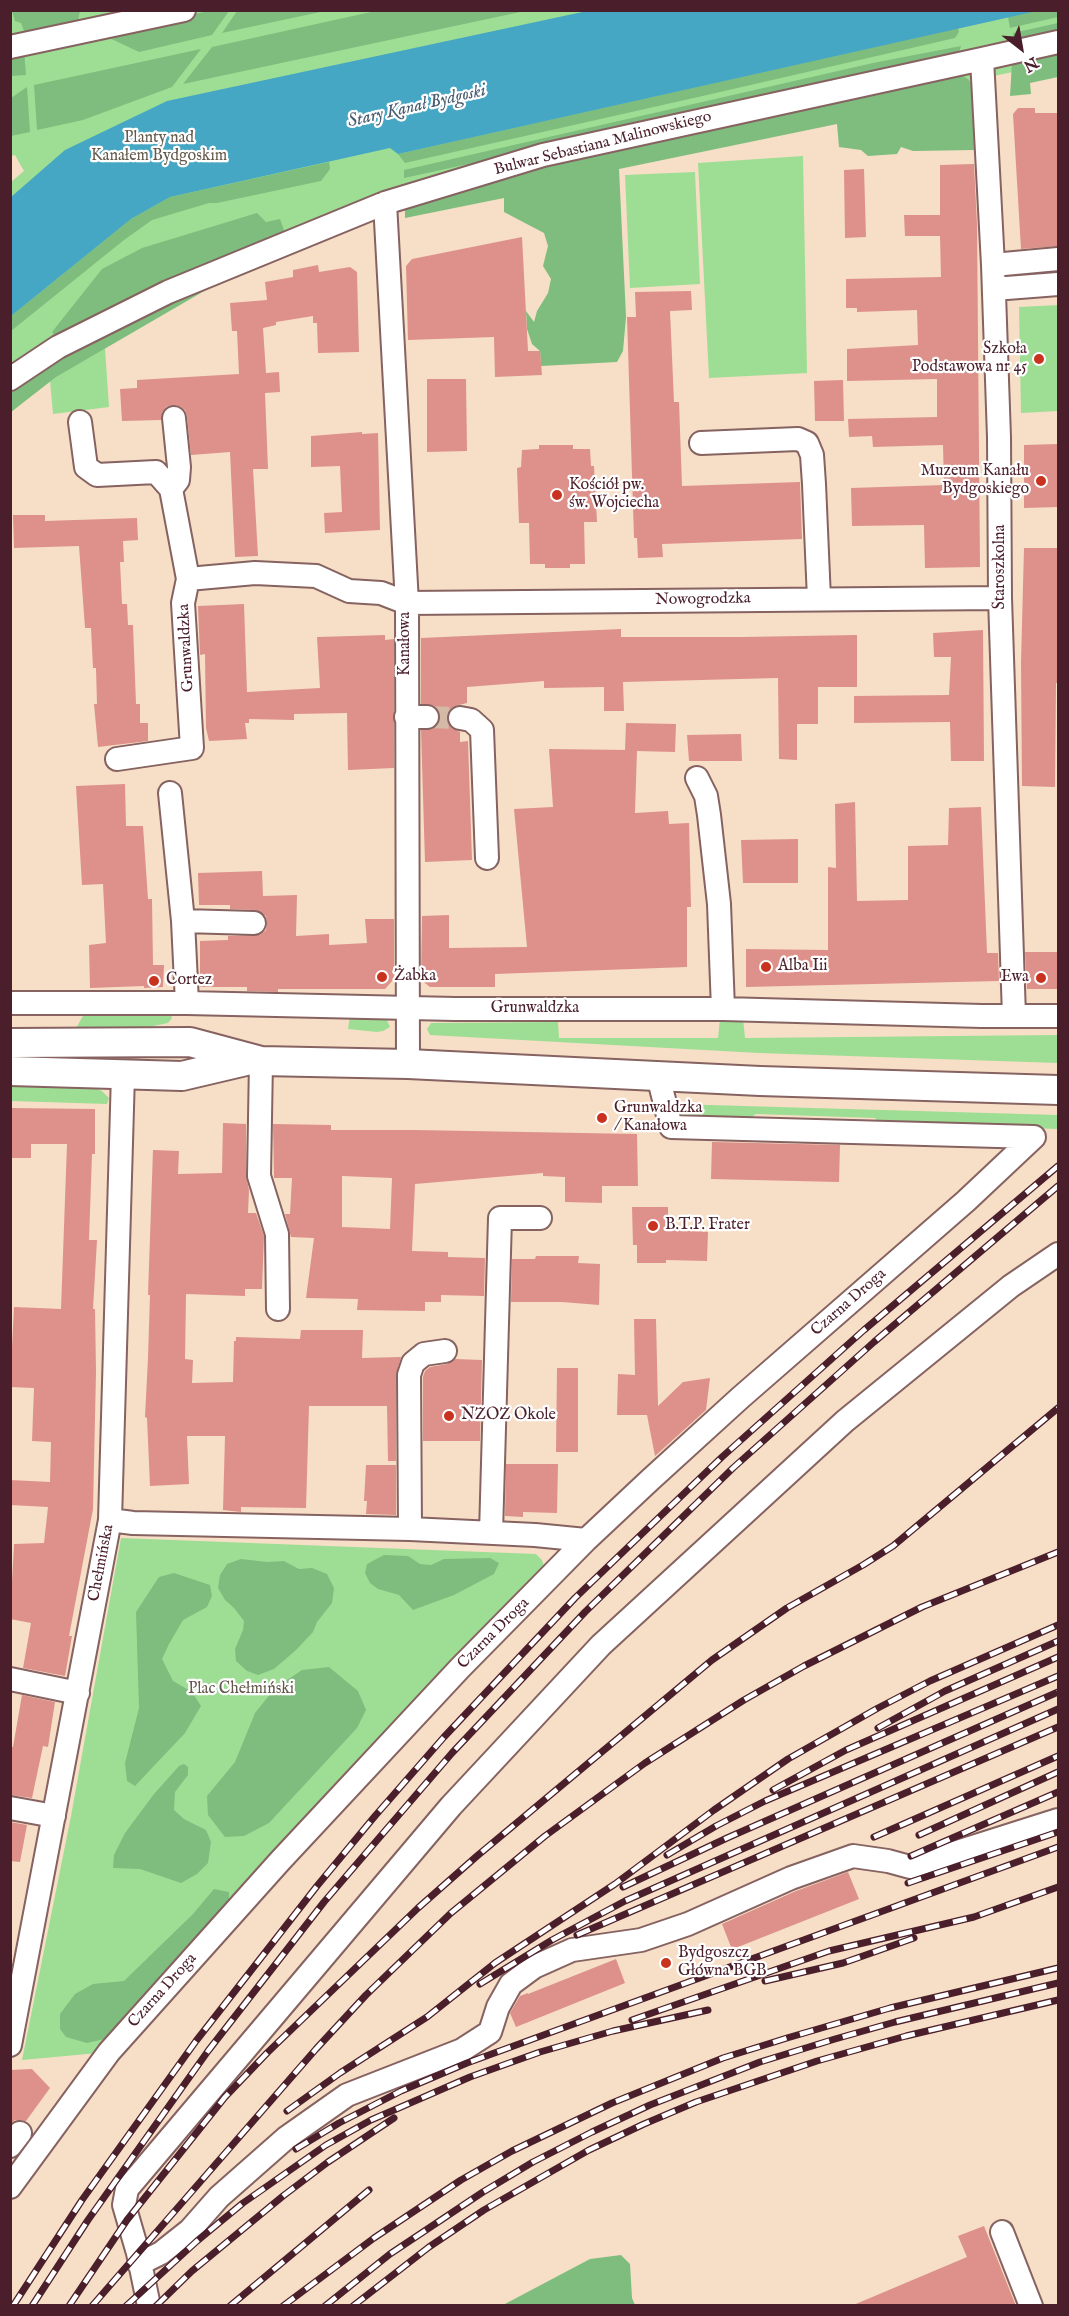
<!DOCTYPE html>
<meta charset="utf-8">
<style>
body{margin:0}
#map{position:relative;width:1069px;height:2316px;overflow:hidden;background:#f6dfc6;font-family:"IM FELL English",serif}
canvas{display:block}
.frame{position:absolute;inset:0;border:12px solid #4a1f2b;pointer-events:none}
.north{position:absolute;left:991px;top:18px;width:60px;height:60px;-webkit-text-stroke:4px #fff;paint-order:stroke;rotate:149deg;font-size:16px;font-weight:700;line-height:24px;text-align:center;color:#4a1f2b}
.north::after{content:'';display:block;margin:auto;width:21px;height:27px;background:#4a1f2b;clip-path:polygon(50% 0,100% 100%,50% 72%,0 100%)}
</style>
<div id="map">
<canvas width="1069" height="2316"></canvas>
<div class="frame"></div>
<div class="north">N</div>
</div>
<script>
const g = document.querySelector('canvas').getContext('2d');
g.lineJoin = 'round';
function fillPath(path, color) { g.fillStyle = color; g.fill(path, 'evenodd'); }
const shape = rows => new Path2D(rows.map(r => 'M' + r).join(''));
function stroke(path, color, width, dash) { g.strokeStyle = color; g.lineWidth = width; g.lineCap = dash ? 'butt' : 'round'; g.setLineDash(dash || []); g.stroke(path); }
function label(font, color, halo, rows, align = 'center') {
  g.font = font + ' "IM FELL English",serif'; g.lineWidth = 4.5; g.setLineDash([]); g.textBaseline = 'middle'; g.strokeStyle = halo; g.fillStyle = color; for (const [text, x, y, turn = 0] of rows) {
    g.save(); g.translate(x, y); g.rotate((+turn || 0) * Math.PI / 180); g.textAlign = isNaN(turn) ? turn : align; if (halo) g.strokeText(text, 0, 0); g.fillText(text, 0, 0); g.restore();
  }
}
fillPath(shape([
 [11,11,1058,11,1058,63,505,174,262,257,105,348,109,407,53,414,50,381,11,412,11,182,24,171,15,155,11,156],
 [803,156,807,373,709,378,698,163],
 [695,172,700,284,630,288,625,175],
 [1058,305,1058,411,1021,413,1019,307],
 [84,1014,164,1014,171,1015,172,1018,168,1023,133,1030,75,1030],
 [350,1016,386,1018,390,1027,383,1031,377,1032,348,1029],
 [720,1018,743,1018,745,1038,1058,1035,1058,1063,759,1053,430,1035,427,1029,431,1023,558,1022,559,1038,718,1038],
 [11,1083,88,1085,102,1091,109,1098,107,1104,11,1101],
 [674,1104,1058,1115,1058,1129,880,1124,875,1118,756,1114,749,1119,678,1116],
 [121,1538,536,1554,542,1560,545,1570,109,2052,22,2060,71,1816]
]), '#9ede94');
fillPath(shape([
 [380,10,525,11,183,84,212,47],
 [1037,10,1058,11,1058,17,1010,28,1008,17],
 [12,11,80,11,76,30,31,32,24,31,21,23,15,21],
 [209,11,229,11,212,35,139,52,101,34],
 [237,11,237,10,325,11,222,33],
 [1058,23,1058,34,1046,33,1015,44,1013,33],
 [958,28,959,32,955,38,707,95,405,163,398,154],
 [961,46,957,58,404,178,404,170,873,63],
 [1058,48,1058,77,1030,83,1031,94,1010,96,1012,62],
 [24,49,26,75,11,76,11,51],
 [201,49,172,87,83,120,37,130,34,85],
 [956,72,968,79,973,85,974,150,913,151,901,147,897,154,868,156,861,150,839,147,837,124,619,169,626,317,623,351,617,362,541,366,540,351,532,344,527,329,526,311,534,322,537,311,548,293,551,279,543,266,548,246,544,233,504,212,504,198,405,218,405,210,501,171],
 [27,87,30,132,11,136,11,98],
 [329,162,330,169,321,181,217,203,209,203,152,220,124,240,11,331,11,316,131,219,170,197],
 [257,213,266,222,280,219,287,239,57,338,52,332,102,269,142,248],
 [242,269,56,377,11,412,11,389,55,354],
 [384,1555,408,1556,420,1564,431,1565,444,1559,490,1558,499,1563,494,1574,454,1595,413,1610,399,1595,378,1589,370,1583,365,1573,367,1564],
 [241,1559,267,1562,284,1561,299,1569,312,1568,327,1574,334,1588,332,1603,317,1622,313,1632,296,1650,274,1669,258,1675,247,1671,236,1661,235,1649,243,1630,244,1621,234,1608,225,1600,218,1588,220,1575,227,1564],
 [174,1573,210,1585,212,1596,207,1607,183,1620,169,1644,162,1659,173,1681,192,1692,201,1706,185,1733,135,1786,127,1781,125,1763,139,1708,136,1612,159,1577],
 [329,1667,358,1691,366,1710,357,1728,269,1823,244,1836,225,1837,208,1815,207,1796,235,1762,255,1713,275,1688,302,1670],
 [184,1764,188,1767,188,1775,175,1792,174,1810,184,1819,206,1830,211,1842,208,1863,197,1874,181,1883,140,1869,113,1868,114,1855,125,1833,154,1794,179,1766],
 [214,1889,229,1892,229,1904,109,2038,87,2043,66,2037,60,2029,60,2014,75,1994,93,1984,124,1981,193,1914],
 [621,2255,630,2264,632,2298,635,2305,503,2305,590,2259]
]), '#7ebd7e');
fillPath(shape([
 [587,11,1037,11,398,154,390,148,170,197,131,219,11,316,11,197,65,150,167,101]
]), '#45a7c4');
fillPath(shape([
 [1018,108,1035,108,1035,113,1059,113,1059,246,1021,249,1013,114],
 [974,164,977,224,980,567,925,568,924,525,852,526,851,488,944,485,943,445,873,447,872,436,849,437,848,419,937,417,937,379,847,381,847,349,918,345,917,310,857,312,857,308,846,308,846,279,941,277,940,236,905,236,904,215,940,215,940,165],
 [864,169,866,237,845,238,844,170],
 [522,237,528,351,540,351,542,375,495,377,494,337,408,340,406,266,412,259],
 [318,265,319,272,350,267,357,272,359,352,318,353,317,323,313,323,313,316,276,322,276,325,263,328,266,373,279,372,280,392,265,393,268,469,253,469,258,556,235,557,230,452,191,455,187,416,185,410,179,406,172,405,166,407,162,413,161,420,122,421,120,389,137,388,137,380,239,374,237,331,232,331,230,303,267,300,265,282,293,277,293,270],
 [691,291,692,310,670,311,674,402,679,402,682,486,800,482,802,539,662,544,663,557,638,558,637,538,634,538,627,317,636,317,635,292],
 [427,379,466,379,467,451,427,452],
 [843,380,844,421,815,421,814,381],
 [362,432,362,434,378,433,380,530,325,533,324,513,342,512,340,466,311,467,311,436],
 [1058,444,1059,507,1024,508,1024,445],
 [539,445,573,445,573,449,590,449,591,466,594,466,597,522,584,522,585,564,570,564,570,568,545,568,545,564,530,564,529,523,519,523,517,468,521,467,522,450,539,449],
 [13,515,45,515,45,521,137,518,138,540,123,541,124,562,120,562,122,604,127,604,128,625,133,625,136,704,140,704,140,723,148,723,148,741,98,747,94,704,97,704,96,668,93,668,91,628,85,628,79,546,14,548],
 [1024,548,1059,548,1059,683,1056,683,1055,787,1022,786,1021,662],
 [244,604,247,692,320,688,317,637,385,635,385,640,394,639,394,768,348,770,347,713,294,714,294,720,249,719,249,723,245,723,247,739,209,741,206,728,205,654,200,655,198,606],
 [621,629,621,637,743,637,857,635,857,687,818,687,818,724,797,724,797,760,779,759,778,678,623,682,624,711,604,711,604,687,544,688,544,681,467,687,467,703,455,706,449,710,447,716,451,728,460,732,460,742,468,741,472,860,425,862,421,730,434,728,439,723,440,716,434,706,421,704,421,638],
 [983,630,984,761,951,761,950,722,854,723,854,696,949,695,951,657,934,657,933,633],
 [626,723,676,724,675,752,637,751,635,813,668,811,669,824,689,823,691,907,687,907,687,967,495,974,495,987,430,987,421,980,422,916,449,915,449,948,527,947,514,809,553,807,549,749,627,750,625,750],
 [741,734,742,761,689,761,687,735],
 [125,784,126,826,143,826,148,899,152,899,153,965,164,965,163,987,144,988,144,986,90,988,89,945,106,943,103,884,82,885,76,786],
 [855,802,857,901,908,900,908,846,948,845,949,808,981,807,987,953,998,953,999,981,746,987,746,949,828,950,828,867,836,868,835,804],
 [798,839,798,883,743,883,741,840],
 [262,871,263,896,297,895,296,936,329,934,329,945,367,943,365,919,394,919,394,979,385,989,278,989,278,992,247,991,247,987,200,987,200,941,228,940,228,936,260,935,266,930,267,923,266,916,255,910,230,909,230,905,199,905,198,873],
 [1025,952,1059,952,1059,989,1027,989],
 [10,1108,95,1109,95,1154,92,1154,89,1240,97,1240,93,1309,95,1309,96,1372,93,1509,69,1636,72,1636,65,1676,23,1668,31,1623,10,1619,14,1544,44,1543,48,1507,10,1505,10,1480,50,1482,51,1442,32,1441,34,1388,10,1387,14,1307,61,1309,67,1144,31,1144,31,1158,10,1158],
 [223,1123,246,1124,246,1176,249,1190,248,1213,256,1213,264,1236,262,1289,245,1289,245,1296,186,1294,185,1359,193,1360,192,1383,233,1382,234,1341,236,1341,236,1337,300,1339,301,1330,363,1330,362,1358,401,1357,396,1375,396,1461,388,1461,387,1406,309,1406,306,1508,241,1507,241,1512,223,1510,225,1436,187,1436,189,1484,150,1486,147,1418,145,1417,148,1358,150,1295,148,1295,153,1150,179,1151,178,1174,222,1173],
 [273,1124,331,1125,331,1130,415,1130,637,1134,638,1186,602,1186,602,1203,565,1202,565,1177,543,1176,543,1173,415,1184,412,1251,448,1252,448,1257,485,1258,484,1296,441,1295,441,1302,425,1302,425,1311,357,1310,358,1299,306,1298,314,1238,291,1237,285,1214,290,1214,292,1178,274,1178],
 [342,1176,392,1178,390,1229,342,1227],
 [712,1142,840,1145,839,1182,711,1179],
 [632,1207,668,1207,668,1229,708,1232,707,1261,666,1260,666,1263,637,1263,637,1245,633,1245],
 [536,1256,579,1256,578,1263,600,1264,599,1305,562,1302,511,1302,512,1259,535,1259],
 [634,1319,656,1319,658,1406,683,1382,710,1378,706,1410,655,1456,647,1415,617,1415,618,1374,635,1375],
 [455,1359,482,1360,480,1441,423,1441,423,1377,425,1371,430,1367,447,1364],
 [557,1368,578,1368,578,1452,556,1452],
 [506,1464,558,1464,557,1513,523,1512,523,1517,505,1516],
 [366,1465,396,1465,396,1515,366,1514,367,1501,364,1501],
 [22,1695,55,1702,48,1747,43,1746,32,1798,10,1795,10,1746,13,1747],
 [10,1822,27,1825,20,1862,10,1861],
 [848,1872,859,1899,738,1947,731,1947,722,1924,796,1891],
 [616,1959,625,1983,516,2027,510,2013,520,1996,528,1993,528,1994],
 [32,2069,50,2088,26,2121,15,2120,10,2124,10,2070],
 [984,2226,1016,2306,851,2306,967,2257,958,2236]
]), '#de908a');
stroke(shape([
 [427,717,460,718]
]), '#d4b9a7', 22, [22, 11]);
const minor = shape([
 [10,47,184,10],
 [982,59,1058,42],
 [385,203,407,603,408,1064],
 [993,265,1058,259],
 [994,289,1058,284],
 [10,379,58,347,168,292,385,203,543,155,982,59,993,265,999,437,1000,598,1014,1016],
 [80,422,86,467,97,475,156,472,171,489],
 [701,443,798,439,807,443,812,455,814,484,819,599],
 [171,489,178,480,179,467,174,418],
 [188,579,255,573,316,576,349,591,381,593,407,603,1000,598],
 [406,717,427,717],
 [460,718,471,720,482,730,487,858],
 [117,759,192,748,183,603,188,579,171,489],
 [697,778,706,796,709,815,719,904,723,1009],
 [170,793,183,921,187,1003],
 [183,921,254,923],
 [10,1003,187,1003,455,1009,723,1009,982,1016,1058,1016],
 [261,1061,259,1176,277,1234,278,1309],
 [658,1076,671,1127,1034,1137],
 [110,1520,133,1523,410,1529,535,1535,586,1540],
 [410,1529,409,1375,413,1363,424,1354,445,1351],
 [491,1533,500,1218,540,1218],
 [10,1679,78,1693],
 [10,1808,54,1816],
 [10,2045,110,1520,123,1074],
 [10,2146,20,2133],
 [10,2187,109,2052,280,1861,460,1668,586,1540,650,1480,740,1398,966,1201,1034,1137],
 [1002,2232,1031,2306],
 [139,2264,161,2253,190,2230,219,2197,286,2138,347,2095,462,2050,490,2032,498,2007,511,1984,534,1967,572,1950,641,1940,688,1924,791,1878,853,1856,888,1861,910,1867,1058,1820],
 [149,2306,138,2253,124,2205,127,2189,451,1806,601,1645,845,1421,1011,1286,1058,1254]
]);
const major = shape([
 [10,1043,190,1042,261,1061,408,1064,760,1081,1058,1090],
 [10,1071,182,1076,250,1060]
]);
stroke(minor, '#866261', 26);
stroke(major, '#866261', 32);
stroke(minor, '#fff', 22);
stroke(major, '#fff', 28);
const rail = shape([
 [878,1728,945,1691,1058,1641],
 [773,1790,846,1750,1058,1657],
 [919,1835,1058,1772],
 [874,1837,1058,1756],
 [667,1855,716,1826,765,1801,1058,1676],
 [911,1856,1058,1792],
 [908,1883,1058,1832],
 [623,1887,727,1838,1058,1692],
 [577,1935,1058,1727],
 [765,1981,843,1963,914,1938],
 [480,1984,552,1940,625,1901,1058,1709],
 [632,2020,829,1951,974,1917,1058,1887],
 [287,2111,340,2073,427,2017,495,1963,615,1884,714,1810,788,1759,878,1708,930,1681,1058,1625],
 [296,2149,339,2123,401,2091,467,2063,1058,1847],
 [13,2306,82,2200,196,2041,317,1886,375,1816,444,1737,575,1598,722,1457,864,1330,1058,1166],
 [32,2306,88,2220,208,2051,324,1902,452,1753,585,1612,733,1468,874,1342,1058,1186],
 [69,2306,127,2220,225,2097,268,2052,418,1908,477,1856,712,1660,787,1608,863,1565,893,1546,1058,1408],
 [92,2306,316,2049,366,1995,451,1913,545,1836,645,1763,744,1700,804,1666,922,1607,1058,1552],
 [126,2306,197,2241,243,2203,326,2145,371,2120,470,2077,540,2052,613,2031,708,2010],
 [156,2306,192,2271,283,2196,328,2162,394,2118],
 [230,2306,369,2190],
 [283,2306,374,2238,461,2180,512,2151,612,2103,723,2058,787,2038,890,2008,1058,1968],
 [325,2306,390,2254,483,2192,533,2162,592,2132,650,2105,760,2062,835,2039,895,2022,1058,1983],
 [353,2306,429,2247,484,2210,589,2150,644,2124,696,2102,817,2061,906,2036,1058,2000]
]);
stroke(rail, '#4a1f2b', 7);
stroke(rail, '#fff', 4.5, [14]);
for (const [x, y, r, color] of [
 [1039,359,6,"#c8321e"],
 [1041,481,6,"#c8321e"],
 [557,495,6,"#c8321e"],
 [766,967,6,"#c8321e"],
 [382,977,6,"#c8321e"],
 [1041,978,6,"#c8321e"],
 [154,981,6,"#c8321e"],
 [602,1118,6,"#c8321e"],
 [653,1226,6,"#c8321e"],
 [449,1416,6,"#c8321e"],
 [666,1963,6,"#c8321e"]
]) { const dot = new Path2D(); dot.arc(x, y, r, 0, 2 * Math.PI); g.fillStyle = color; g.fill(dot); stroke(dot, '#fff', 2); }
label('16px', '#63584a', '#fff', [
 ["Planty nad",159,139],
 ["Kanałem Bydgoskim",159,157],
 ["Plac Chełmiński",241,1690]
]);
label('16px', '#4a1f2b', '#fff', [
 ["Bulwar Sebastiana Malinowskiego",603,144,-14],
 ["Staroszkolna",1001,567,-90],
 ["Nowogrodzka",703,600,-1],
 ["Kanałowa",406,644,-90],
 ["Grunwaldzka",187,648,-93],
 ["Grunwaldzka",535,1009],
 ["Czarna Droga",849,1303,-41],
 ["Chełmińska",102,1563,-79],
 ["Czarna Droga",494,1634,-45],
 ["Czarna Droga",163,1991,-48]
]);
label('16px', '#4a1f2b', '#fff', [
 ["Szkoła",1027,350,"right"],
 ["Podstawowa nr 45",1027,368,"right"],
 ["Muzeum Kanału",1029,472,"right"],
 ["Bydgoskiego",1029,490,"right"],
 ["Kościół pw.",569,486],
 ["św. Wojciecha",569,504],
 ["Alba Iii",778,967],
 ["Żabka",394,977],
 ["Ewa",1029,978,"right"],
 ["Cortez",166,981],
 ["Grunwaldzka",614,1109],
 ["/ Kanałowa",614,1127],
 ["B.T.P. Frater",665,1226],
 ["NZOZ Okole",461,1416],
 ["Bydgoszcz",678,1954],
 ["Główna BGB",678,1972]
], 'left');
label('italic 18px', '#485c70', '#fff', [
 ["Stary Kanał Bydgoski",417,107,-13]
]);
</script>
